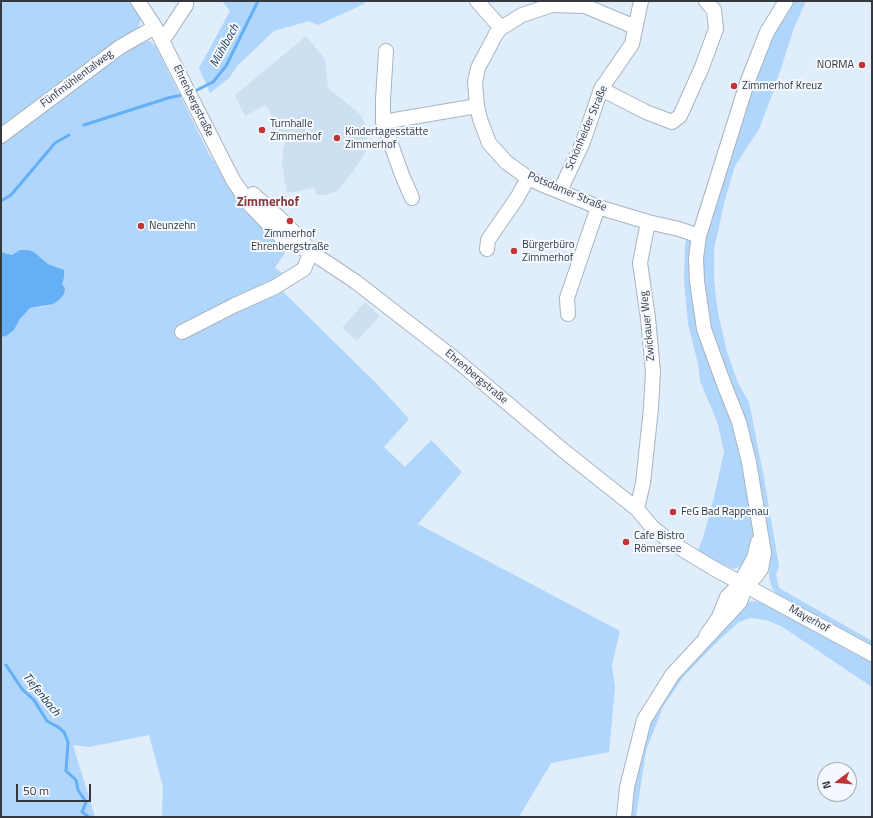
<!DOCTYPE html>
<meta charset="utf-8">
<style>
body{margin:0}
#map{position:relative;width:873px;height:818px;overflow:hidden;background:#e0edfb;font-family:"Titillium Web",sans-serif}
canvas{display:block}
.frame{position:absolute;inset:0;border:2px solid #34393f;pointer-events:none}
.north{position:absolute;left:817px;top:762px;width:40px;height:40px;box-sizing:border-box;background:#f4f9ff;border:1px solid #a7acb2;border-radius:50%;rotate:254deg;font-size:11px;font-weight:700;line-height:16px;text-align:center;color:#34393f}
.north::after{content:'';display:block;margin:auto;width:14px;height:18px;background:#c23338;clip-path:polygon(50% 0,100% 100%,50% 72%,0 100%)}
.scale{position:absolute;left:16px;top:784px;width:75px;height:18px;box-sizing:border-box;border:2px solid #34393f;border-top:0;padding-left:5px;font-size:12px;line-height:14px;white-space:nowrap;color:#34393f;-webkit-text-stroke:3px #f4f9ff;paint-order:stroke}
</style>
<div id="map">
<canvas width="873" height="818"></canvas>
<div class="frame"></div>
<div class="north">N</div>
<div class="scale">50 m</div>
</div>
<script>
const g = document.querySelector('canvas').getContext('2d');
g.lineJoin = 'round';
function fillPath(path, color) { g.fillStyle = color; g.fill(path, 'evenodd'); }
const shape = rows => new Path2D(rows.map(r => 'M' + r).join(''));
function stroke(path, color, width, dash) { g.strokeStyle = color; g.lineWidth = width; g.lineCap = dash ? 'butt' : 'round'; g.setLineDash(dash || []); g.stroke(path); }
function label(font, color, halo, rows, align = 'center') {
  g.font = font + ' "Titillium Web",sans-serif'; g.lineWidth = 4; g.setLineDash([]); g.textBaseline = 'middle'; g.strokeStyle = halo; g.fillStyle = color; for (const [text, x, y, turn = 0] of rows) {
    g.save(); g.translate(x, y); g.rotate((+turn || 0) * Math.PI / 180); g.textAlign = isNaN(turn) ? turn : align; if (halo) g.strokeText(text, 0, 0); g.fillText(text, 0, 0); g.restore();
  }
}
fillPath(shape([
 [306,36,325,59,328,88,361,115,365,123,368,136,365,153,352,173,337,191,325,195,316,195,315,188,287,193,282,165,283,149,285,142,266,105,245,116,235,95],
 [365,302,380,316,357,341,342,328]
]), '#cde0f2');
fillPath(shape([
 [1,1,129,1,141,19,138,29,1,129],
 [222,1,365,1,364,4,318,25,309,21,274,31,238,65,229,78,210,93,199,68,230,11],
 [791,1,806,1,794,28,773,93,759,129,735,166,725,200,714,249,714,280,718,313,727,352,738,383,749,402,764,478,779,566,776,575,779,588,872,641,872,649,777,594,772,588,769,577,770,563,769,542,754,454,747,425,720,357,706,313,702,257,706,230,748,101,771,37],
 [150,41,156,47,210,156,252,217,269,235,288,248,275,268,282,273,271,280,378,385,409,419,384,447,405,467,431,440,462,472,418,524,620,631,612,665,615,687,609,752,551,763,519,817,162,817,163,787,149,735,89,747,73,745,95,817,1,817,1,337,6,336,14,330,20,319,30,308,46,306,62,284,64,278,63,270,48,264,34,252,12,255,1,252,1,143,137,42],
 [687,238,693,244,692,261,737,430,754,524,753,548,745,565,734,569,718,562,698,550,703,538,714,497,724,452,718,424,700,381,698,364,688,324,684,280,685,244],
 [754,601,763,603,843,644,872,661,872,687,781,626,766,620,750,618,739,622,718,641,684,676,663,707,646,751,636,817,627,817,644,733,664,692,744,603]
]), '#b0d6fc');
fillPath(shape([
 [20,250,28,250,34,252,48,264,64,270,64,278,62,284,65,288,64,294,60,299,53,304,30,308,20,319,14,330,6,336,1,337,1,252,12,255]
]), '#64aff6');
stroke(shape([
 [197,90,213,82,226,66,258,1],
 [84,125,168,98,182,95],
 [1,201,11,195,55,143,69,135],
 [6,665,22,689,34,700,47,721,58,727,64,732,68,742,66,771,76,780,78,790,86,802,82,812,89,817]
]), '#64aff6', 3);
const minor = shape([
 [138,1,155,27,233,180,250,205,280,236,293,244,311,252,356,282,455,359,564,451,637,509,652,527,672,543,713,568,872,654],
 [477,1,501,28],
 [581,1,585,6,635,27],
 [585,6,552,5,522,15,501,28,496,34,478,68,475,82,477,106,480,119,489,143,506,162,528,178,541,184,598,207,648,222,679,229,699,236],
 [162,39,167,34,186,5,186,1],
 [386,51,383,100,383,122,402,175,412,198],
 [601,89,646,112,672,122,680,116,702,67,716,29,714,10,706,1],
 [383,122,477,106],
 [1,136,120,47,155,27],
 [560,191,583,142,601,89,632,44,641,1],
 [253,194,288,226,307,247],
 [487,249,488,240,517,198,528,178],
 [568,314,567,298,598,207],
 [182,332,235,305,275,287,304,269,311,252],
 [637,509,643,483,651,408,653,372,648,318,640,263,648,222],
 [706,636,719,617,727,597,735,589,746,584,755,577,761,569,764,553,749,462,739,422,722,379,704,329,697,281,696,258,699,236,747,83,767,32,786,1],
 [624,817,627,787,644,720,672,675,740,602,746,584,744,576,754,558,758,542]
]);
stroke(minor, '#a7b4c1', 16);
stroke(minor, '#fff', 14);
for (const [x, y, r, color] of [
 [862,65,4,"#c23338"],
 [734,86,4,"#c23338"],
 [262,130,4,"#c23338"],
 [337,138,4,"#c23338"],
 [290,221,4,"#c23338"],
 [141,226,4,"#c23338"],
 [514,251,4,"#c23338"],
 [673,512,4,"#c23338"],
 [626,542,4,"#c23338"]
]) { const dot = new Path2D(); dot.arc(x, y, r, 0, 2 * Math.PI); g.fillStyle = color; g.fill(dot); stroke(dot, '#f4f9ff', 1.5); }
label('11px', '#34393f', '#f4f9ff', [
 ["NORMA",854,65,"right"],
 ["Zimmerhof Kreuz",742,86],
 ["Turnhalle",270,124],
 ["Zimmerhof",270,137],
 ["Kindertagesstätte",345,132],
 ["Zimmerhof",345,145],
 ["Neunzehn",149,226],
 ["Zimmerhof",290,234,"center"],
 ["Ehrenbergstraße",290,247,"center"],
 ["Bürgerbüro",522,245],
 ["Zimmerhof",522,258],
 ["FeG Bad Rappenau",681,512],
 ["Cafe Bistro",634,536],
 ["Römersee",634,549]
], 'left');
label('11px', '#34393f', '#f4f9ff', [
 ["Fünfmühlentalweg",77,79,-37],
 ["Ehrenbergstraße",193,101,64],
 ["Schönheider Straße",587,128,-67],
 ["Potsdamer Straße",567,192,23],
 ["Zwickauer Weg",648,326,-96],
 ["Ehrenbergstraße",476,377,40],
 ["Mayerhof",809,619,29]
]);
label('italic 12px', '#183754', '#f4f9ff', [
 ["Mühlbach",225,46,-61],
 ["Tiefenbach",41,695,51]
]);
label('bold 13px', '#863d3b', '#f4f9ff', [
 ["Zimmerhof",268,203]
]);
</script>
